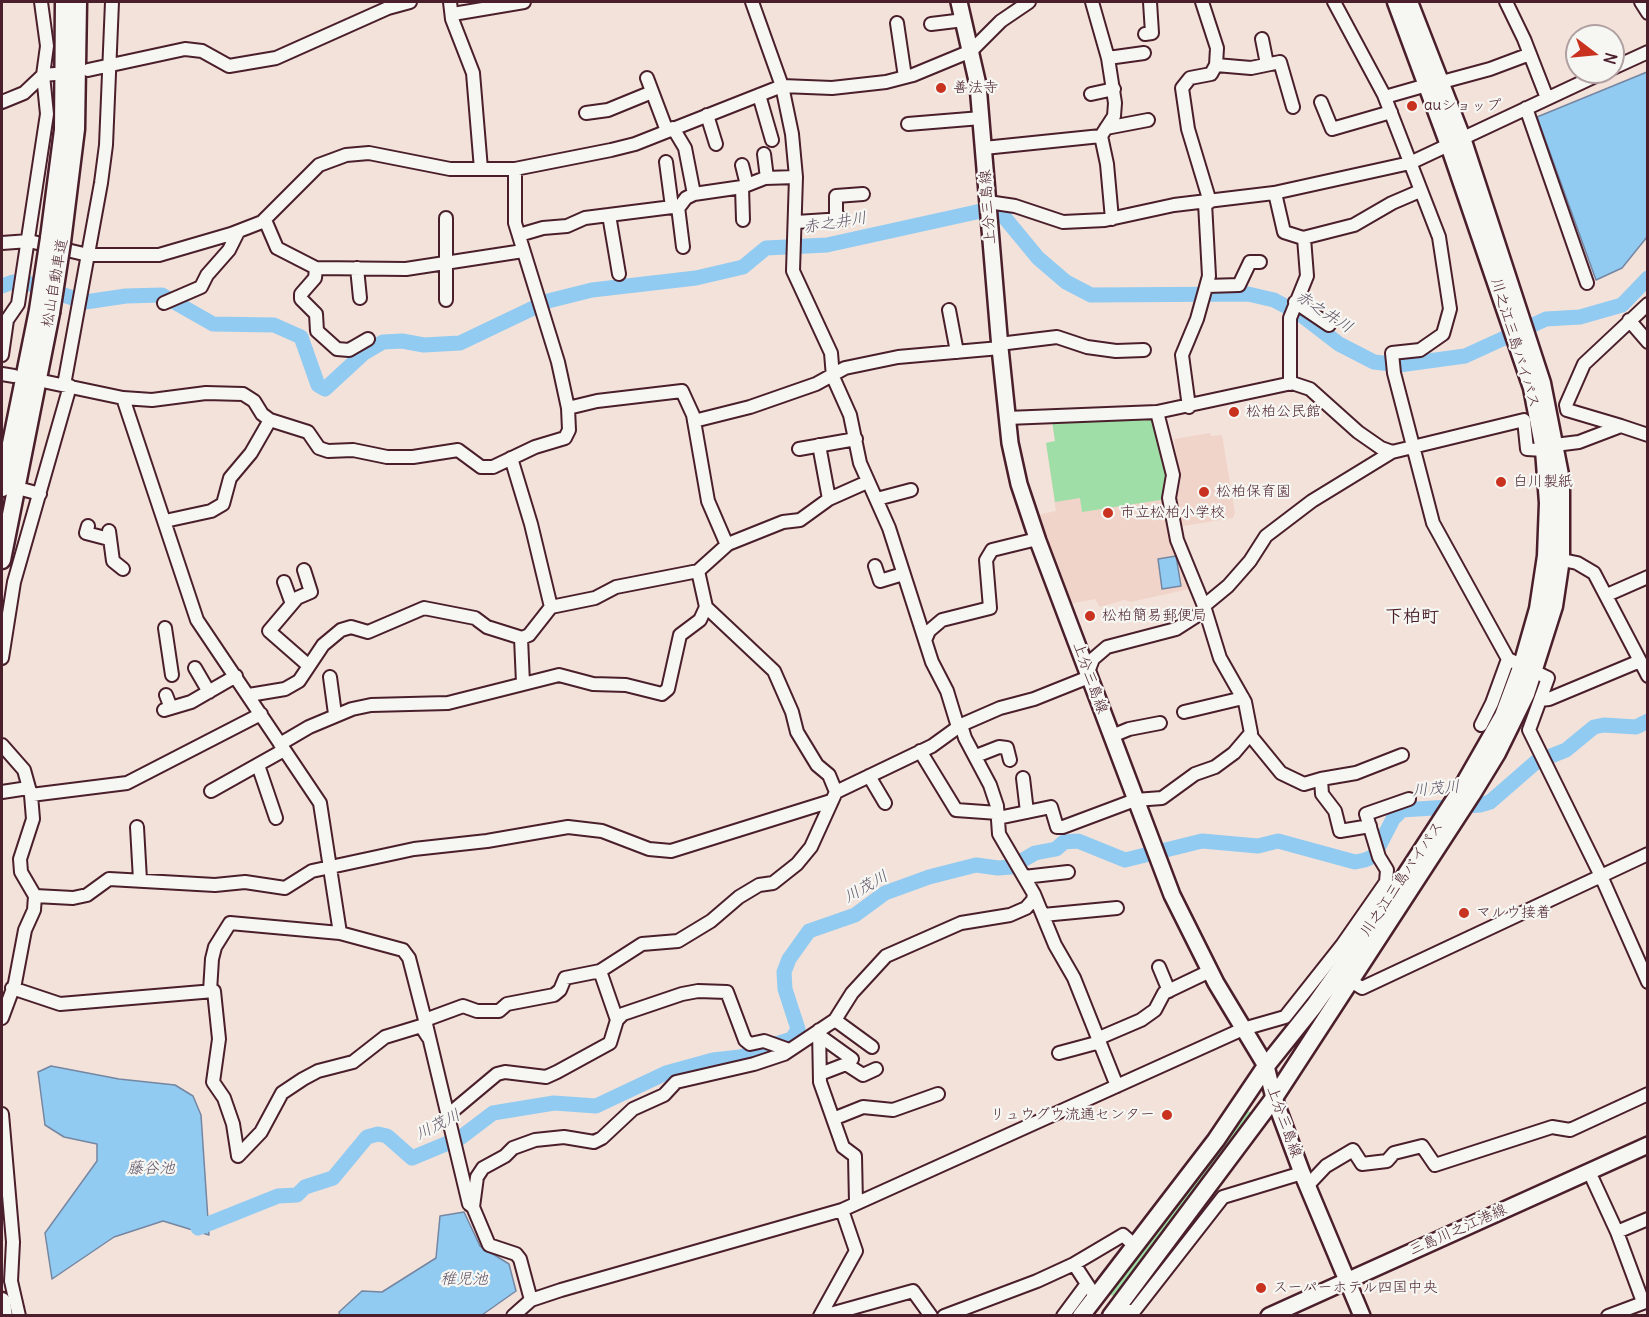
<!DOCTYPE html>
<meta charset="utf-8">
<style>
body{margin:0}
#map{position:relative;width:1649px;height:1317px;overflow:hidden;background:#f3e2da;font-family:Delius,sans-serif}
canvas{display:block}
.frame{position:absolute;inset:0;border:3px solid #4a1f2b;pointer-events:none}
.north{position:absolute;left:1565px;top:24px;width:60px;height:60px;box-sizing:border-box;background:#f6f6f2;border:2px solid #b1a0a2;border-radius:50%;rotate:106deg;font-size:16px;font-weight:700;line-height:24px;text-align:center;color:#4a1f2b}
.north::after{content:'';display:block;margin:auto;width:21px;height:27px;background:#c8321e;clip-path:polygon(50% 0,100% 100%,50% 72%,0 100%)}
</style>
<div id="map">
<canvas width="1649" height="1317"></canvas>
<div class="frame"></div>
<div class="north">N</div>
</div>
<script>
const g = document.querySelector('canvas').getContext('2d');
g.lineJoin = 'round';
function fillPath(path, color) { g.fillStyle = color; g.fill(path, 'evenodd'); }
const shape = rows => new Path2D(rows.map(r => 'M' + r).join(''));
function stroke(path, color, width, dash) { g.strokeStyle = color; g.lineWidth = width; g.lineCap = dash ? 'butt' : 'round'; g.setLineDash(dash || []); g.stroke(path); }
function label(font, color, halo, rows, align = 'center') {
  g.font = font + ' Delius,"Klee One",sans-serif'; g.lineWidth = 4.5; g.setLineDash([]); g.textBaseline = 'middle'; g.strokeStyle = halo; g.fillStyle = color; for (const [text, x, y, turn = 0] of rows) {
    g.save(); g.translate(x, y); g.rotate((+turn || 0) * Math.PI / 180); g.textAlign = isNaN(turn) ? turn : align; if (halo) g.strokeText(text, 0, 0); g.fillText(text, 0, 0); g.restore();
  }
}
fillPath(shape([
 [1052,421,1170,479,1193,588,1131,602,1124,600,1100,607,1095,599,1069,604,1037,515,1056,511,1046,443,1055,441],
 [1210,433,1211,436,1222,435,1235,513,1233,518,1178,527,1174,504,1179,472,1174,439]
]), '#f1d4c9');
fillPath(shape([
 [1154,416,1170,473,1167,499,1082,512,1080,498,1055,502,1046,443,1055,441,1052,421],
 [1247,1111,1254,1113,1124,1285,1114,1296,1104,1293]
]), '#9fdea7');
const water = shape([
 [1647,72,1647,237,1622,268,1596,280,1537,117,1647,72],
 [1176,556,1181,586,1162,589,1158,559,1176,556],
 [51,1066,119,1079,175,1085,193,1096,201,1115,209,1235,163,1221,114,1237,52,1279,45,1233,97,1161,97,1144,64,1137,45,1125,38,1072,51,1066],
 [464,1212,480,1246,509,1264,516,1291,482,1315,340,1316,339,1312,362,1291,382,1292,436,1258,440,1216,464,1212]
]);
fillPath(water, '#91cbf1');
stroke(water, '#7586a2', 1.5);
stroke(shape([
 [2,286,13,282,27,283,85,302,126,296,162,295,213,324,274,325,301,337,318,385,325,389,364,353,383,342,402,341,424,345,460,343,548,301,592,290,696,278,743,267,766,248,827,245,981,211,1000,212,1038,258,1066,282,1091,295,1248,294,1274,300,1300,314,1339,344,1374,362,1399,365,1465,356,1546,319,1580,317,1622,305,1648,278],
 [198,1228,278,1196,297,1195,305,1187,333,1178,367,1137,378,1134,387,1136,412,1158,460,1138,493,1113,554,1103,596,1106,666,1073,713,1060,740,1057,772,1048,776,1044,792,1039,798,1029,785,989,784,972,789,959,809,931,855,915,885,893,929,877,976,865,998,868,1011,867,1035,853,1056,849,1064,842,1078,841,1125,860,1202,841,1258,846,1278,841,1355,862,1365,860,1374,856,1393,819,1402,810,1480,805,1490,802,1536,762,1566,750,1594,727,1604,725,1636,727,1648,721]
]), '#91cbf1', 15);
const minor = shape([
 [450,2,452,19,473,73,481,169],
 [752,2,782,86,792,134,796,177,793,271,831,353,833,377,850,415,860,463,889,528,932,662,947,691,958,727],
 [1092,2,1108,58,1115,103,1114,116,1101,136,1107,164,1112,219],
 [1202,2,1217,48,1216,65,1211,74,1190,78,1182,88,1188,129,1210,202],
 [1334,2,1384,95,1439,237,1450,309,1443,334,1420,350,1392,353,1394,373,1433,523,1508,659,1548,678,1529,730,1601,876,1648,982],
 [1506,2,1524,39,1547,98],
 [1641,2,1648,13],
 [453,14,524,2],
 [897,23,905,77],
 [931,24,964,20],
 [1145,34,1152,33,1150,2],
 [1262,39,1267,64],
 [1108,58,1144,53],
 [1216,65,1251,68,1280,62,1293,107],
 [1613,68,1648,52],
 [88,70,185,49,202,51,229,66,276,58,388,8,410,2],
 [647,78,667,131],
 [1442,82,1490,69,1530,54],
 [1091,94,1114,89],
 [759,95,772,140],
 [1385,97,1427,85],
 [2,102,24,93,43,75,55,74],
 [1321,102,1332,129,1391,112],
 [1526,108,1587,283],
 [586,113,608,110,652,92],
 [707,115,716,144],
 [908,124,981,118],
 [673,128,685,148,694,194],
 [1106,128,1148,120],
 [984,148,1101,136],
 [764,154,767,178],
 [666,162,672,207],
 [742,165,747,185],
 [742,187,743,220],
 [1275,193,1284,232,1303,238,1354,225,1392,203,1420,191],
 [988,202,1015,206,1063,222,1105,220,1174,205,1274,193,1410,163,1604,72],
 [678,207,683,247],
 [609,215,619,274],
 [446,218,446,300],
 [836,219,836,196,863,194],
 [265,220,277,248,316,268,406,269,523,251],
 [796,222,843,219],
 [519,235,543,228,567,226,585,218,680,206,686,198,694,194,742,187,765,178,796,177],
 [2,243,29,241,88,255,159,255,231,234,262,222,319,165,346,155,369,153,450,169,515,169,611,150,635,144,782,86,832,88,886,82,913,75,971,51,1001,21,1029,2],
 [316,268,315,278,301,294,301,299,316,314,317,331,337,349,349,350,368,339],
 [357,268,360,298],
 [1207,286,1239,285,1250,262,1260,262],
 [1295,302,1329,325],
 [164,303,201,287,207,275,229,250,238,232],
 [949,310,957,352],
 [1629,320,1648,342],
 [999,344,1057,337,1087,347,1116,351,1144,350],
 [2,355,7,320,18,304,47,114,43,75,47,46,41,2],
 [2,374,14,376],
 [47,382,123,398,152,400,206,393,243,394,254,401,262,414,270,420,308,432,319,448,328,451,353,450,387,457,413,457,458,450,481,467,493,467,535,447,565,438,569,430,568,408,558,362,515,223,515,169],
 [1290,384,1290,318,1307,276,1304,238],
 [64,385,101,183,106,145,112,2],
 [123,398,197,620,320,803,340,933],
 [1189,407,1182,355,1197,319,1209,276,1205,203],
 [568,408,597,401,682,391,693,415,708,501,727,545],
 [1007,418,1157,412,1292,383,1310,389,1358,432,1381,448,1392,452],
 [694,421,750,407,816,384,845,368,898,357,1000,348],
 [1621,426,1567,410,1566,405,1584,364,1648,304],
 [819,445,829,499],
 [799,449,856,439],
 [511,458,531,524,551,607],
 [25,490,40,494],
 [877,499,911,490],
 [165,521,211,511,223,504,230,478,251,453,270,420],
 [88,526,86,533,109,539],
 [109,531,113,561,123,569],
 [1553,558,1577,563,1594,573,1648,676],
 [875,566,880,581,903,574],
 [304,570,311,592,297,598,269,631,309,666],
 [284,582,292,604],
 [1607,595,1648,577],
 [165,628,172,675],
 [521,638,523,683],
 [926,638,929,631,942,620,990,608,986,560,992,550,1037,539],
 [2,658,14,582,70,386],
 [195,668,209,692],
 [1088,672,1093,659,1107,647,1176,629,1201,613,1205,605,1228,586,1250,561,1266,536,1312,501,1392,452,1524,420,1527,449,1544,450,1555,445,1579,442,1621,426,1648,435],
 [330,677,335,714],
 [166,695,171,708],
 [249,695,285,689,299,681,323,645,341,630,351,627,368,632,424,608,475,618,487,627,522,638,529,635,551,607,595,598,616,587,698,571,728,544,783,522,800,520,829,499,865,483,867,479],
 [1540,700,1549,699,1640,661],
 [164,710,191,702,236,676],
 [1184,712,1243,698],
 [961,725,965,738,990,785,997,806,999,834,1034,894,1055,945,1074,978,1117,1086],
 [1481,725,1492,703,1508,659],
 [1250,735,1281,773,1304,784,1321,779,1322,794,1335,811,1340,831,1370,826],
 [1112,736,1129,729,1160,723],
 [280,744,309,727,352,709,371,705,448,703,559,675,593,684,626,685,662,694,668,689,680,635,700,620,706,607,698,571],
 [2,745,24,770,31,795,33,819,20,859,21,872,35,896,34,910,25,930,15,983,2,1018],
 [920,751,956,810,998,813],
 [976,756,999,747,1007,748,1010,760],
 [258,765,276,818],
 [869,776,885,803],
 [1023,778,1027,812],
 [1321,779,1356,773,1402,755],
 [211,791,284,750],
 [2,792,28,788],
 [836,792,932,746,961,725,1000,708,1034,699,1089,677],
 [31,795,127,783,261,714],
 [998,818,1051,807,1057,827,1063,827,1135,800,1162,798,1195,774,1215,767,1234,753,1251,733,1245,702,1220,658,1204,606,1177,540,1169,498,1173,475,1157,412],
 [137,827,140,880],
 [1024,877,1068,872],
 [1386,882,1387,870,1379,857,1366,814,1409,799],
 [35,896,73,898,87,895,109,879,215,885,245,882,285,888,312,871,414,849,487,841,568,827,602,831,649,849,671,851,831,801],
 [1043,915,1117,908],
 [1159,967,1169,991],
 [600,971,617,1020],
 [1344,977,1362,988,1648,854],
 [12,988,60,1004,214,991,219,1039,213,1082,224,1098,233,1124,238,1156],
 [210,991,212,959,215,947,230,923,340,933,403,950,409,958,425,1020,469,1204,473,1207,489,1245,516,1254,520,1259,531,1300],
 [425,1020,463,1006,477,1011,499,1011,507,1004,554,995,560,990,565,978,600,971,642,944,678,941,711,921,739,897,759,885,773,883,797,864,811,847,836,792,829,775,817,765,797,732,792,712,774,671,706,607],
 [835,1020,872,1047],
 [819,1030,820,1082,843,1147,855,1156,856,1203],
 [820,1036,852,1059],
 [1099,1038,1141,1020,1155,1010,1164,993,1210,971],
 [1059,1053,1100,1042],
 [820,1074,846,1064,863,1075,876,1069],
 [2,1114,13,1242,11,1281,19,1316],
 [448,1115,497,1074,505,1072,546,1077,557,1072,610,1043,617,1020,623,1014,682,994,698,991,727,992,745,1040,750,1044,764,1041,789,1050],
 [833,1119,863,1107,893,1110,938,1094],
 [238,1156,261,1132,282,1093,303,1079,318,1071,353,1062,385,1037,421,1026,428,1037],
 [1593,1180,1617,1232,1643,1302],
 [1309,1184,1326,1166,1353,1150,1362,1164,1387,1161,1394,1153,1422,1146,1435,1165,1552,1127,1570,1130,1648,1094],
 [473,1207,477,1177,483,1168,505,1156,513,1148,535,1140,564,1137,594,1142,602,1138,633,1109,664,1095,676,1082,754,1064,784,1054,835,1020,852,993,886,956,961,923,1010,915,1026,908,1033,900,1034,894],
 [1617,1232,1648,1219],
 [1074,1264,1091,1290],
 [1114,1311,1134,1311,1223,1197,1302,1173],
 [513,1316,531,1300,561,1290,842,1210,1243,1029,1285,1017,1342,945,1386,882,1394,893],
 [820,1316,856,1251,842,1210],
 [823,1316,913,1291,931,1316],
 [944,1316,1037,1281,1074,1264,1123,1235,1134,1245],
 [1063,1316,1086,1285],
 [1608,1316,1648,1301]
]);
const major = shape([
 [959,2,978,85,1000,348,1010,443,1019,484,1038,541,1172,895,1216,983,1266,1066,1274,1098,1302,1173,1362,1316],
 [1269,1316,1648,1145]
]);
const highway = shape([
 [49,238,63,130,64,2],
 [62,242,76,129,78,2],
 [2,488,38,310],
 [2,560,51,313],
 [2,1301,4,1316],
 [1081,1316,1216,1140,1266,1066,1314,1006,1394,893,1459,793,1503,716,1522,665,1538,609,1546,556,1548,503,1544,450,1532,388,1449,145,1396,2],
 [1111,1316,1274,1098,1472,794,1497,753,1526,694,1554,606,1561,559,1561,480,1542,383,1462,138,1409,2]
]);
stroke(minor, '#4a1f2b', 16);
stroke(major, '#4a1f2b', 20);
stroke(highway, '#4a1f2b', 21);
stroke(minor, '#f6f6f2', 12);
stroke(major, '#f6f6f2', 15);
stroke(highway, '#f6f6f2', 16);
const highwayBridge = shape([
 [38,310,49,238],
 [51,313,62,242]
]);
stroke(highwayBridge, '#4a1f2b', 21, []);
stroke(highwayBridge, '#f6f6f2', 16);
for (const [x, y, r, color] of [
 [941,88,6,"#c8321e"],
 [1412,106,6,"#c8321e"],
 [1234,412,6,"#c8321e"],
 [1501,482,6,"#c8321e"],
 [1204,492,6,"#c8321e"],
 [1108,513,6,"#c8321e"],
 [1090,616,6,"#c8321e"],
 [1464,913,6,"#c8321e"],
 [1167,1115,6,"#c8321e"],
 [1261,1288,6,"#c8321e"]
]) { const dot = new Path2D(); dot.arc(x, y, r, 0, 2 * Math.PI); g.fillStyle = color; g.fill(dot); stroke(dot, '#f6f6f2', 2); }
label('15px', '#4a1f2b', '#f6f6f2', [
 ["善法寺",953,88],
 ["auショップ",1424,106],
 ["松柏公民館",1246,412],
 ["白川製紙",1513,482],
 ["松柏保育園",1216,492],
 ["市立松柏小学校",1120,513],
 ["松柏簡易郵便局",1102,616],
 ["マルウ接着",1476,913],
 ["リュウグウ流通センター",1155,1115,"right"],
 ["スーパーホテル四国中央",1273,1288]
], 'left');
label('15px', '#4a1f2b', '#f6f6f2', [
 ["上分三島線",988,207,-94],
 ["松山自動車道",55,283,-80],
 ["川之江三島バイパス",1515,343,73],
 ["上分三島線",1090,678,70],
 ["川之江三島バイパス",1402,879,-56],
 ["上分三島線",1284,1122,70],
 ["三島川之江港線",1458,1230,-24]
]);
label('italic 16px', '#5f5366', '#f6f6f2', [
 ["赤之井川",835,223,-9],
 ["赤之井川",1324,312,33],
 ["川茂川",1436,789,-5],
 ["川茂川",866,887,-30],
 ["川茂川",438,1125,-27],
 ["藤谷池",151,1168],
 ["稚児池",464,1279]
]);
label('bold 18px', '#4a1f2b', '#f6f6f2', [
 ["下柏町",1412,617]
]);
</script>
